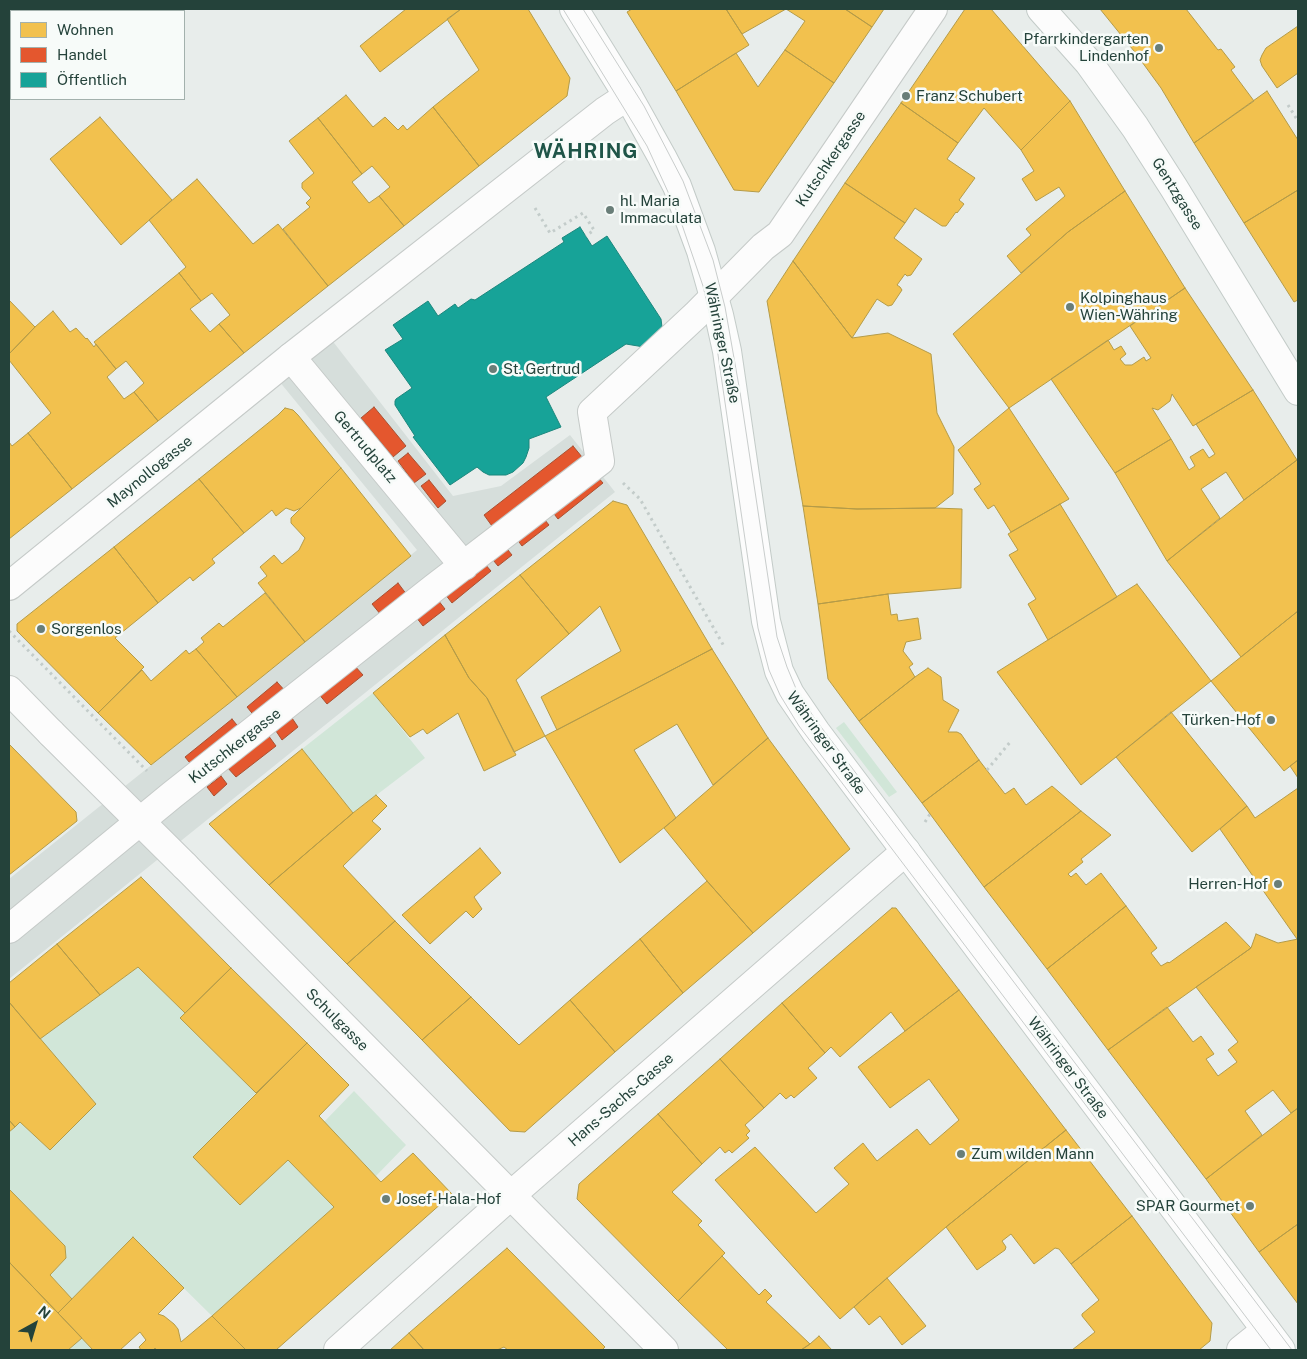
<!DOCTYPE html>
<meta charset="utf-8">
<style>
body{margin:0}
#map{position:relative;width:1307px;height:1359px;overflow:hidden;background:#e8edeb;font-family:"Public Sans",sans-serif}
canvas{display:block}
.frame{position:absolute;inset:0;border:10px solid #24423a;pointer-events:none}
.legend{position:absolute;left:10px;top:10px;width:175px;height:90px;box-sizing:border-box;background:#f7fbf9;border:1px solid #a3b1ad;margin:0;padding:6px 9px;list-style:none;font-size:15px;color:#24423a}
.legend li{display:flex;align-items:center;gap:10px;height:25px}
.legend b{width:25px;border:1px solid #a3b1ad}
.north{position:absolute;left:10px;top:1299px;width:50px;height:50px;-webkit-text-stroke:4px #f7fbf9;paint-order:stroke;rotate:39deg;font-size:14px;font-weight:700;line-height:20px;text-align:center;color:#24423a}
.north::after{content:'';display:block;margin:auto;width:18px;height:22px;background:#24423a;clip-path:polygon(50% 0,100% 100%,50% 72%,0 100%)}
</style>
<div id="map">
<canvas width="1307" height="1359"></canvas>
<div class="frame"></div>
<ul class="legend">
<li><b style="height:14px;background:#f2c14e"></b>Wohnen</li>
<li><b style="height:14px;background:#e4572e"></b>Handel</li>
<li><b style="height:14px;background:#17a398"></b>Öffentlich</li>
</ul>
<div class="north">N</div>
</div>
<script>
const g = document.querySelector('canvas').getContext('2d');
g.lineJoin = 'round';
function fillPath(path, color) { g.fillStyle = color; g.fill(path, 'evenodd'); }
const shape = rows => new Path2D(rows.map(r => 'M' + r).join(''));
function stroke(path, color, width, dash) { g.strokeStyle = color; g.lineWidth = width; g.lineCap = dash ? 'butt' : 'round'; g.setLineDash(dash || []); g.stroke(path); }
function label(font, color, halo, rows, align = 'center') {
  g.font = font + ' "Public Sans",sans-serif'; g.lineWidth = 5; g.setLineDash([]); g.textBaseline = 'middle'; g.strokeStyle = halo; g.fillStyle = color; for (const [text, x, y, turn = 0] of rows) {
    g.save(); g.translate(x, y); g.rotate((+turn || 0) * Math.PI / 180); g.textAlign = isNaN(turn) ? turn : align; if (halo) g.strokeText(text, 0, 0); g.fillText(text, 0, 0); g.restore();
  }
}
fillPath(shape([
 [331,339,453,496,501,486,570,435,615,492,9,979,9,879,305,642,417,550,279,381]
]), '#d6dedb');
fillPath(shape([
 [373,693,425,758,353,813,302,749],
 [844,722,897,792,889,797,836,728],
 [138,967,185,1013,180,1018,256,1093,193,1157,240,1205,288,1160,334,1207,212,1316,133,1238,72,1299,50,1275,66,1258,65,1246,9,1189,9,1132,20,1122,50,1150,96,1104,40,1039],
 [354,1091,406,1145,376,1176,324,1122],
 [82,1338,93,1350,68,1350]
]), '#d1e6d8');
const homes = shape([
 [406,9,461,9,380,72,360,46,406,9],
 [461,9,528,9,570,78,567,96,479,166,433,107,479,70,447,19,461,9],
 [632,9,726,9,749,45,676,91,627,12,632,9],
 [726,9,786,9,742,34,726,9],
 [786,9,845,9,872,27,834,83,785,50,805,21,786,9],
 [845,9,884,9,872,27,845,9],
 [965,9,991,9,1070,101,1021,150,984,108,958,143,901,103,965,9],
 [1100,9,1187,9,1186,9,1218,50,1221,49,1235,67,1231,70,1254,101,1194,143,1161,88,1134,51,1100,9],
 [1298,26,1298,73,1277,88,1262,66,1260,60,1262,55,1266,48,1298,26],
 [785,50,834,83,759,192,734,190,676,91,736,53,758,87,785,50],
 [1267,91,1298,140,1298,190,1244,223,1194,143,1267,91],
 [346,95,373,127,385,117,398,130,403,125,407,130,433,107,479,166,404,226,379,196,390,187,372,166,362,174,318,118,346,95],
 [1070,101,1125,191,1068,232,1021,273,1007,256,1031,235,1026,229,1065,196,1059,187,1036,201,1022,179,1034,171,1021,150,1070,101],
 [901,103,958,143,947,159,975,178,959,200,964,204,957,213,956,212,946,226,942,226,915,208,905,223,845,183,901,103],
 [100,117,172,200,121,245,50,159,100,117],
 [318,118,362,174,352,182,369,203,379,196,404,226,328,286,283,229,310,207,306,203,311,198,302,188,302,183,314,173,289,141,318,118],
 [197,179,253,244,278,224,328,286,244,353,219,324,230,315,212,293,201,301,179,273,186,267,149,220,197,179],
 [845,183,905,223,894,238,922,259,911,275,907,276,905,274,897,285,900,287,902,290,892,305,888,306,877,299,852,338,793,261,845,183],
 [1298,190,1298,300,1294,302,1244,223,1298,190],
 [1125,191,1185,288,1009,408,953,334,1068,232,1125,191],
 [793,261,852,338,888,333,931,354,937,413,954,447,953,494,935,508,857,509,803,506,767,301,793,261],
 [179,273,201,301,190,309,210,332,219,324,244,353,158,421,134,392,144,383,126,361,116,369,94,342,179,273],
 [1185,288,1253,390,1193,426,1172,394,1170,401,1158,410,1152,408,1171,439,1115,473,1051,379,1108,340,1114,350,1121,346,1126,354,1120,359,1125,365,1132,365,1144,357,1146,361,1151,358,1130,326,1185,288],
 [9,300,35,327,9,354,9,300],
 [53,311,70,332,76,328,86,339,87,338,94,347,96,344,116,369,107,377,124,399,134,392,158,421,72,489,28,433,51,413,9,360,9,354,35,327,53,311],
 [1253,390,1297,460,1244,500,1226,472,1201,489,1220,518,1167,561,1115,473,1171,439,1189,470,1195,466,1190,457,1203,449,1209,458,1215,454,1196,424,1253,390],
 [285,408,293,410,298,415,341,468,301,508,294,511,286,508,276,516,272,510,244,533,199,479,278,415,285,408],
 [1009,408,1069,499,1011,532,994,505,988,509,974,489,981,484,958,450,1009,408],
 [28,433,72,489,9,539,9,442,12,446,28,433],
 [1297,460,1298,462,1298,611,1241,657,1167,561,1244,500,1297,460],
 [341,468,411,556,305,642,258,583,267,576,260,567,274,555,282,564,299,550,305,538,291,523,291,518,341,468],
 [199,479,244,533,212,559,215,563,193,581,190,577,158,603,114,547,199,479],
 [613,501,627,505,712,649,557,730,541,697,621,651,600,606,569,634,520,575,613,501],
 [1060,504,1117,597,1048,640,1028,604,1036,599,1009,555,1018,550,1008,534,1060,504],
 [803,506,857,509,935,508,962,509,961,588,888,594,818,604,803,506],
 [114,547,158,603,115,638,144,667,98,713,17,631,17,624,114,547],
 [520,575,569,634,516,680,545,736,514,752,487,698,469,678,445,635,520,575],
 [1137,584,1211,681,1081,785,997,672,1137,584],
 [265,593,305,642,237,697,196,649,204,642,201,638,219,623,223,627,265,593],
 [888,594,891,615,897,614,898,621,918,618,921,639,906,642,903,651,913,664,909,667,915,677,859,721,828,679,818,604,888,594],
 [1298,611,1298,760,1284,771,1211,681,1298,611],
 [445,635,469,678,487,698,516,755,484,771,458,713,427,734,423,729,410,737,373,693,445,635],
 [196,649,237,697,151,765,98,713,142,670,151,681,186,650,189,654,196,649],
 [712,649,768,738,713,785,677,724,634,750,676,818,620,863,545,736,712,649],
 [928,668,941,677,943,700,959,710,948,732,957,732,961,734,979,760,922,803,859,721,915,677,928,668],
 [1171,712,1247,806,1192,852,1116,757,1171,712],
 [768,738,850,849,753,933,707,881,664,828,768,738],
 [9,744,76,812,77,821,9,875,9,744],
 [302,749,353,813,269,885,209,824,302,749],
 [979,760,1005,794,1014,788,1026,805,1052,786,1081,811,984,887,922,803,979,760],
 [1298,760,1298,778,1290,766,1298,760],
 [1298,788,1298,939,1297,939,1220,829,1247,806,1255,818,1298,788],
 [376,795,387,806,372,821,381,829,343,866,395,921,347,964,269,885,353,813,376,795],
 [1081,811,1111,835,1081,859,1083,862,1068,874,1071,877,1076,873,1086,885,1101,873,1126,906,1047,969,984,887,1081,811],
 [480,848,501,873,474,897,482,909,473,918,466,911,430,944,402,915,480,848],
 [141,877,231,968,185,1013,138,967,100,995,57,944,141,877],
 [707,881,753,933,683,993,640,939,707,881],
 [1126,906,1157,948,1151,953,1161,966,1168,962,1169,963,1226,922,1251,948,1108,1050,1047,969,1126,906],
 [892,908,896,908,959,990,905,1031,891,1012,840,1057,831,1047,825,1053,782,1003,892,908],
 [395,921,471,997,422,1040,347,964,395,921],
 [1256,934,1278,943,1298,939,1298,1108,1291,1113,1273,1090,1245,1111,1262,1135,1206,1179,1108,1050,1167,1007,1193,1042,1201,1036,1214,1054,1206,1059,1218,1076,1237,1062,1228,1050,1238,1042,1196,987,1251,948,1256,934],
 [640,939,683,993,615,1052,570,1000,640,939],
 [57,944,100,995,40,1039,9,1002,9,983,57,944],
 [231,968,307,1043,256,1093,180,1018,231,968],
 [959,990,1066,1130,946,1227,840,1319,715,1180,755,1147,816,1213,849,1184,834,1168,863,1143,877,1161,917,1129,930,1145,959,1120,929,1079,890,1108,858,1067,959,990],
 [471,997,519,1045,570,1000,615,1052,525,1132,510,1131,422,1040,471,997],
 [9,1002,96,1104,50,1150,20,1122,15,1127,9,1120,9,1002],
 [782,1003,825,1053,808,1068,817,1078,794,1098,791,1095,786,1099,780,1093,764,1108,720,1059,782,1003],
 [307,1043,349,1085,319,1116,381,1182,413,1153,452,1194,276,1350,246,1350,212,1316,334,1207,288,1160,240,1205,193,1157,307,1043],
 [720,1059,764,1108,745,1125,750,1131,746,1135,749,1138,732,1153,729,1150,725,1153,720,1147,702,1164,658,1114,720,1059],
 [1298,1108,1298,1224,1259,1252,1206,1179,1298,1108],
 [658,1114,702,1164,672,1192,702,1221,698,1225,725,1253,678,1301,577,1199,579,1184,658,1114],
 [9,1120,15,1127,9,1132,9,1120],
 [1066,1130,1132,1216,1071,1264,1059,1249,1055,1248,1034,1264,1011,1234,1002,1241,1006,1247,1005,1250,977,1270,946,1227,1066,1130],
 [9,1189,65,1246,66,1258,50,1275,72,1299,58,1313,9,1262,9,1189],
 [1132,1216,1212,1323,1210,1341,1199,1350,1072,1350,1095,1332,1082,1316,1082,1314,1099,1300,1071,1264,1132,1216],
 [1298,1224,1298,1304,1259,1252,1298,1224],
 [133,1237,184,1288,158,1314,164,1316,174,1324,178,1329,181,1342,212,1316,246,1350,157,1350,155,1348,153,1350,141,1350,139,1347,146,1340,140,1332,120,1350,93,1350,58,1313,133,1237],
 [507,1248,605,1347,602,1350,508,1350,504,1347,497,1350,424,1350,409,1333,507,1248],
 [722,1256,759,1295,765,1289,772,1296,766,1302,810,1344,801,1350,728,1350,678,1301,722,1256],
 [10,1263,82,1338,68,1350,9,1350,9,1264,10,1263],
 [887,1278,926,1326,902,1345,880,1316,869,1325,854,1307,887,1278],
 [409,1333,424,1350,390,1350,409,1333],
 [819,1336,832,1350,801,1350,810,1344,819,1336]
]);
fillPath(homes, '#f2c14e');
stroke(homes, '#b49b48', 1);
const shops = shape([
 [374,407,406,446,393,457,361,418,374,407],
 [573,446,582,457,492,526,484,515,573,446],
 [408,453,426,474,414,483,398,461,408,453],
 [596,475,603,483,558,519,551,510,596,475],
 [429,480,446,501,438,508,421,486,429,480],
 [540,514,549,525,522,546,514,535,540,514],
 [503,544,512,555,498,566,489,555,503,544],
 [484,563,491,571,452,603,445,594,484,563],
 [398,583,407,595,381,615,372,604,398,583],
 [438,600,445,609,423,626,416,617,438,600],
 [353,664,363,675,327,704,318,693,353,664],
 [277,682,287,693,256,718,247,707,277,682],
 [292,718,298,727,282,740,276,731,292,718],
 [232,719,241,730,194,768,185,757,232,719],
 [268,735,276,746,236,777,227,767,268,735],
 [221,776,227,784,214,796,207,787,221,776]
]);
fillPath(shops, '#e4572e');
stroke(shops, '#aa5132', 1);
const public = shape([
 [580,227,592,246,607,236,661,319,662,327,661,334,644,347,626,344,546,397,561,427,529,439,529,448,526,457,523,463,513,472,506,475,489,475,483,472,477,467,450,485,413,437,415,436,395,405,395,401,396,399,412,388,385,350,403,339,393,325,428,301,438,316,455,304,458,308,471,299,475,300,564,242,562,238,580,227]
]);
fillPath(public, '#17a398');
stroke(public, '#1b867c', 1);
const pedestrian = shape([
 [291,357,464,566],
 [51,733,185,866],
 [9,929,172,795,434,588,600,461,592,412,696,315,763,247,780,234,933,9]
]);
const minor = shape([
 [9,586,291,357,605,111,628,96],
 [9,690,51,733],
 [185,866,664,1350],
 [338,1350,510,1196,906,851],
 [1241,1350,1266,1330]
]);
const secondary = shape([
 [574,9,628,96,662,157,677,186,701,251,719,315,727,351,766,621,779,671,790,694,816,732,1281,1350],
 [1041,9,1089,63,1135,127,1174,188,1298,391]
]);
stroke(pedestrian, '#c5cac8', 30);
stroke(minor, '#c5cac8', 30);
stroke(secondary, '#c3cbc8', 30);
stroke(shape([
 [1288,105,1298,121],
 [535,208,550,233,583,213,594,230,586,236],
 [623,483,640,499,725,648],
 [9,631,147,771],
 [987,770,1011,741],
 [925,822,930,814]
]), '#c3ccca', 3, [2.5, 4]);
stroke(pedestrian, '#fcfcfc', 28);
stroke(minor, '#fcfcfc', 28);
stroke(secondary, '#fcfcfc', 28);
stroke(shape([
 [563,9,647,146,679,216,703,286,716,341,758,628,769,670,780,695,799,726,1271,1350],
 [583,9,644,106,683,181,713,260,725,307,740,392,777,637,787,667,797,691,815,719,1292,1350]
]), '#c9cdcc', 1);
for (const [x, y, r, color] of [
 [1159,48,5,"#697e78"],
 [906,96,5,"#697e78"],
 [610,210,5,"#697e78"],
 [1070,307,5,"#697e78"],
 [493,369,5,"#697e78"],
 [41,629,5,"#697e78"],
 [1271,720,5,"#697e78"],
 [1278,884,5,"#697e78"],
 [961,1154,5,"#697e78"],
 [386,1199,5,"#697e78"],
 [1250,1206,5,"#697e78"]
]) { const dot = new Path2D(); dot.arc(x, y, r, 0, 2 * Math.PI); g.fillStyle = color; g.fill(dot); stroke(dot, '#f7fbf9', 2); }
label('15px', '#24423a', '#f7fbf9', [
 ["Pfarrkindergarten",1149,39,"right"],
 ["Lindenhof",1149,56,"right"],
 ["Franz Schubert",916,96],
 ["hl. Maria",620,201],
 ["Immaculata",620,218],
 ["Kolpinghaus",1080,298],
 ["Wien-Währing",1080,315],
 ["St. Gertrud",503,369],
 ["Sorgenlos",51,629],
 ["Türken-Hof",1261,720,"right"],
 ["Herren-Hof",1268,884,"right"],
 ["Zum wilden Mann",971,1154],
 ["Josef-Hala-Hof",396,1199],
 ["SPAR Gourmet",1240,1206,"right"]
], 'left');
label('15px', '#24423a', '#f7fbf9', [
 ["Kutschkergasse",831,159,-56],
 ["Gentzgasse",1177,194,58],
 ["Währinger Straße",722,343,78],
 ["Gertrudplatz",365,447,50],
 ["Maynollogasse",150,472,-39],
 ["Währinger Straße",826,743,54],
 ["Kutschkergasse",235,746,-38],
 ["Schulgasse",337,1020,45],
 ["Währinger Straße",1068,1068,53],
 ["Hans-Sachs-Gasse",621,1100,-41]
]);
g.letterSpacing = '1px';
label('bold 20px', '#1f5548', '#f7fbf9', [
 ["WÄHRING",586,152]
]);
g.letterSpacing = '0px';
</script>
